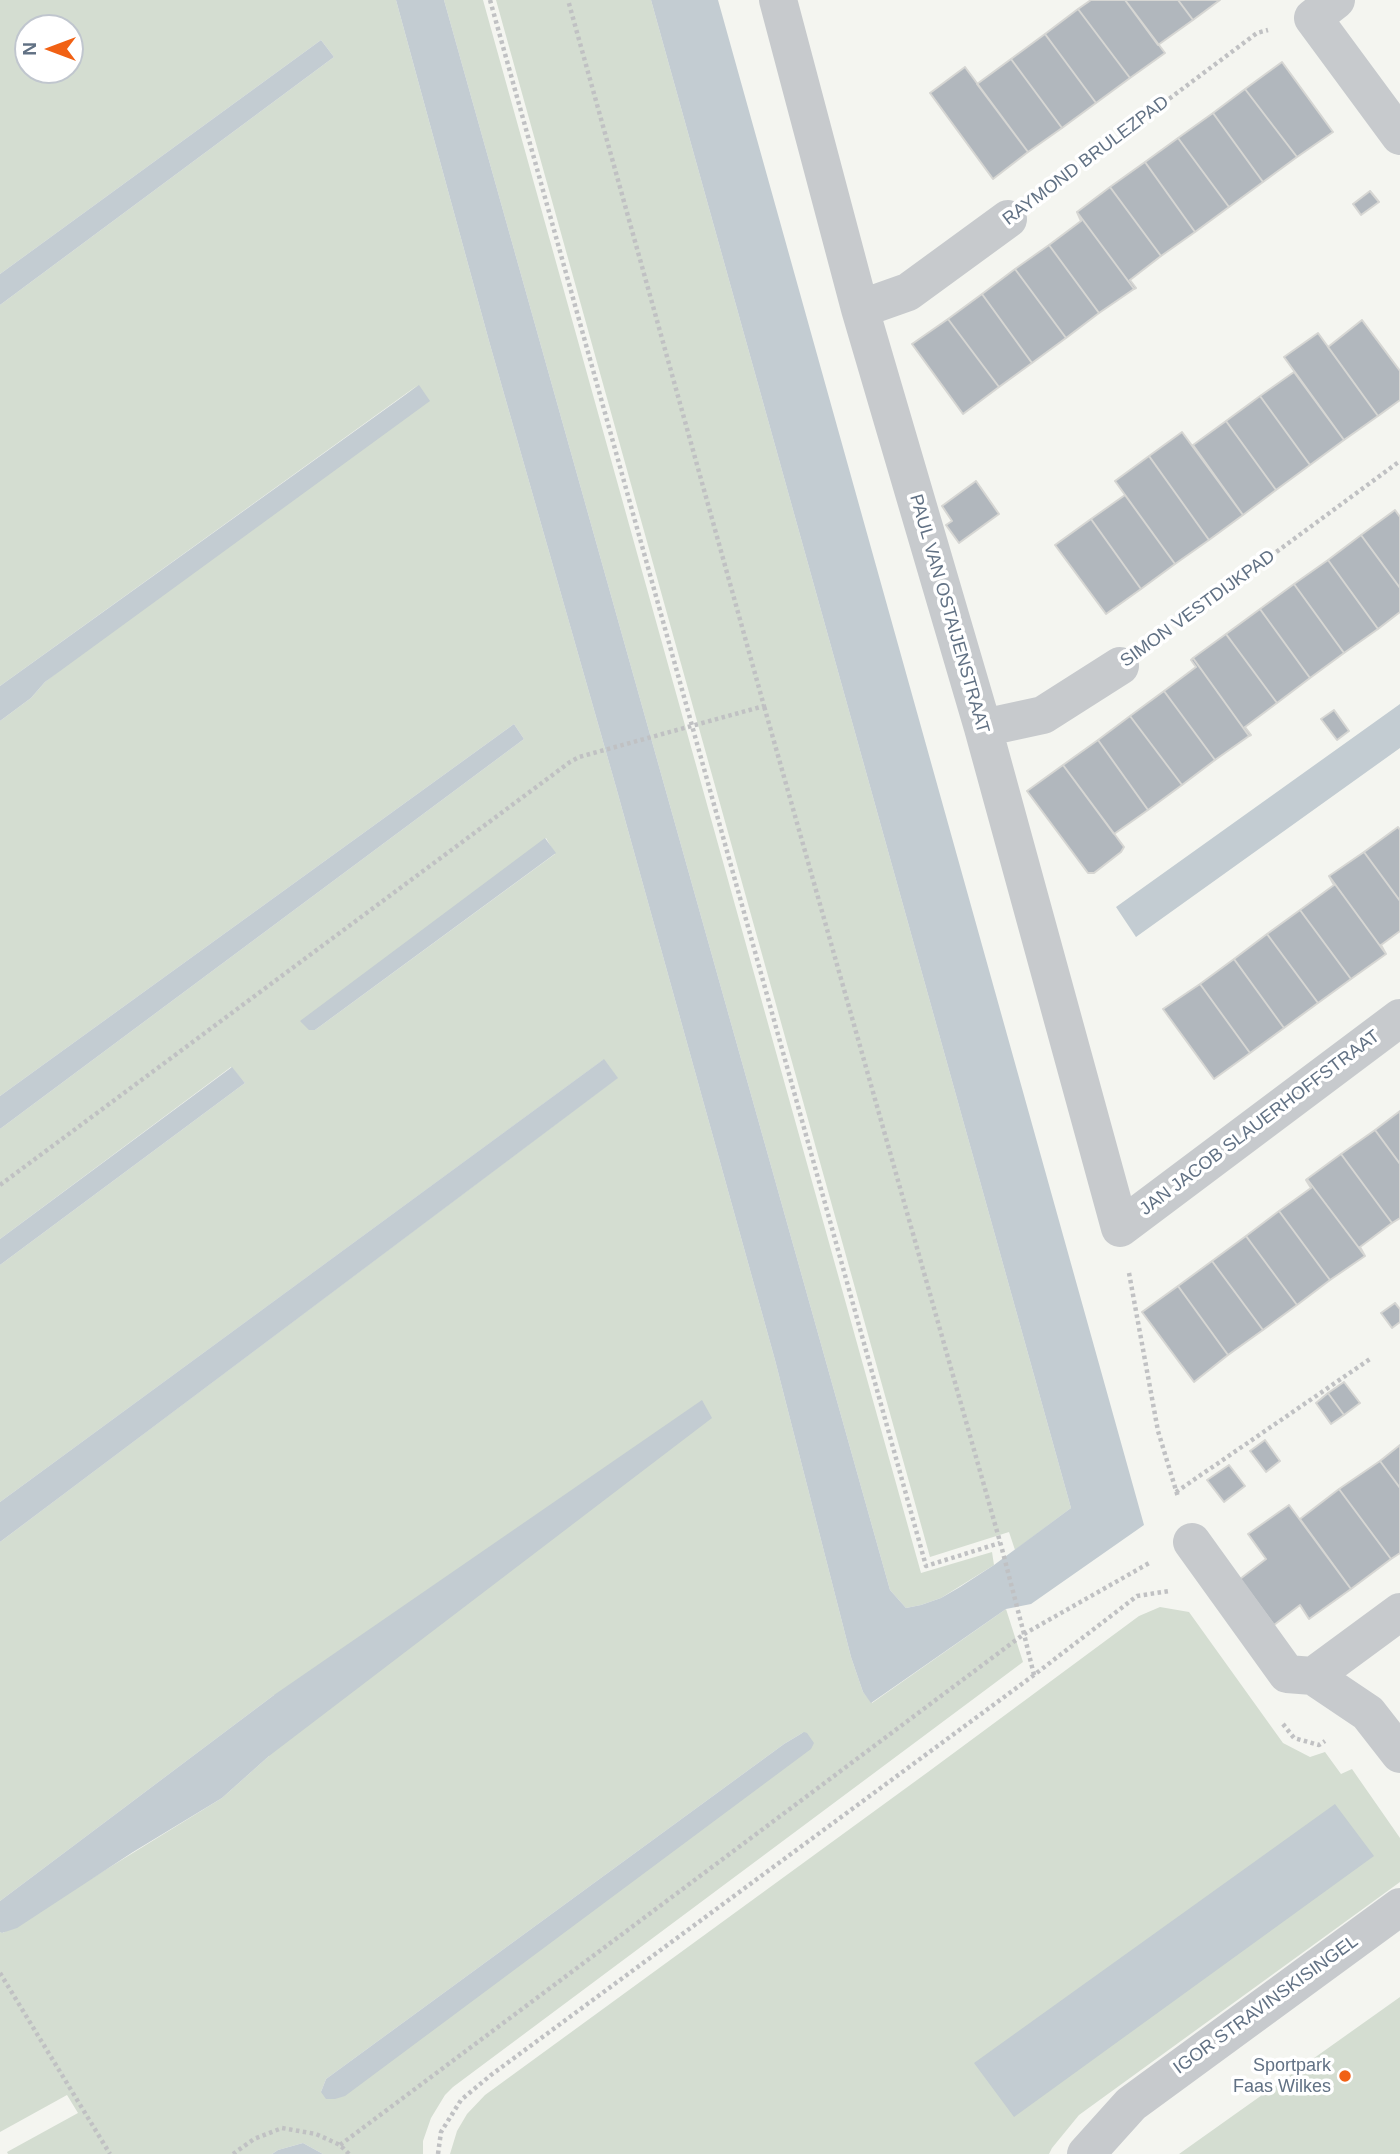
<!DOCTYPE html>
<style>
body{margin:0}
#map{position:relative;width:1400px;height:2154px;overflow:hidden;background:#f4f5f0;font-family:Arial,sans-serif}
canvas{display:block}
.north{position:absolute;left:14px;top:14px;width:70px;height:70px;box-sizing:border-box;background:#fff;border:2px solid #c0c6ce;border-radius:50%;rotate:270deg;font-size:19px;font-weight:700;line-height:28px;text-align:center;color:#617184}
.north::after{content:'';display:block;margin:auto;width:24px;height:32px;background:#f16114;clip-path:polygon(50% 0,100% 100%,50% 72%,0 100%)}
</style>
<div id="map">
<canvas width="1400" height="2154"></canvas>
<div class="north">N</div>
</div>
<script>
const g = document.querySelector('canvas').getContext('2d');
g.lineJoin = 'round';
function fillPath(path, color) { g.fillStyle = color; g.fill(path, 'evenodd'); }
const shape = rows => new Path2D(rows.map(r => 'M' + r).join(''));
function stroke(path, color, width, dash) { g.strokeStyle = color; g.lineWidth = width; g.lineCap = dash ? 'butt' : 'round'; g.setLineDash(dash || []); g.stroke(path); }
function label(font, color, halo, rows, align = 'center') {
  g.font = font + ' Arial,sans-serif'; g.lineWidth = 7; g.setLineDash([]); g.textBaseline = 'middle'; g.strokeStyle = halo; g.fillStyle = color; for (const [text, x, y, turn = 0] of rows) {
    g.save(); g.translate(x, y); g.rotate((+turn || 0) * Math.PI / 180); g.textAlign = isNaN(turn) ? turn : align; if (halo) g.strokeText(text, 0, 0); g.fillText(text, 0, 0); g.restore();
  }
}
fillPath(shape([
 [0,0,396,0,489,341,616,787,775,1360,851,1657,863,1692,872,1703,1006,1609,1023,1662,453,2087,445,2095,431,2118,423,2141,423,2154,323,2154,303,2143,278,2150,272,2154,8,2154,7,2152,78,2113,67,2095,0,2132,0,1932,3,1933,222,1798,269,1756,274,1695,0,1901,0,1542,617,1078,603,1060,0,1502,0,1265,245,1083,231,1067,0,1239,0,1129,524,739,514,724,0,1096,0,721,31,698,45,682,418,385,0,686,0,305,334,57,321,40,0,274],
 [28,28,70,28,70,70,28,70],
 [546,838,555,854,315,1030,309,1030],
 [804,1732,321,2092,326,2079,784,1744],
 [444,0,483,0,921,1573,992,1552,994,1565,941,1598,921,1605,906,1608,890,1590],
 [496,0,651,0,1071,1508,1015,1550,1009,1532,930,1557],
 [1160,1607,1189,1612,1283,1743,1310,1757,1325,1752,1341,1774,1352,1769,1400,1838,1400,1882,1079,2115,1052,2148,1049,2154,450,2154,457,2131,467,2114,485,2095,928,1772,1139,1616],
 [1400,1997,1400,2154,1179,2154]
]), '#d4ddd1');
fillPath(shape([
 [396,0,444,0,890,1590,906,1608,921,1605,941,1598,960,1587,994,1565,1071,1508,651,0,718,0,1144,1525,1031,1604,1006,1609,871,1703,863,1692,851,1657,775,1360,616,787,489,341],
 [321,40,334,57,0,305,0,274],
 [419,385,430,401,45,682,31,698,0,721,0,686],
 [1400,704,1400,748,1136,937,1116,907],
 [514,724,524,739,0,1129,0,1096],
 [545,838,556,853,315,1030,309,1030,300,1021],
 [604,1059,618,1078,0,1542,0,1502],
 [232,1067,245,1083,0,1265,0,1239],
 [702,1400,712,1418,269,1756,222,1798,133,1852,17,1928,2,1933,0,1932,0,1901,274,1695],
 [804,1732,807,1733,814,1743,811,1749,345,2096,335,2099,326,2099,321,2092,326,2079,784,1744],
 [1335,1804,1374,1856,1014,2117,974,2063],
 [303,2143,323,2154,272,2154,278,2150]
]), '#c3ccd2');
const building = shape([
 [1091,0,1125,0,1165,53,1130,78,1078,9,1091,0],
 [1125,0,1178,0,1193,20,1158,45,1125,0],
 [1178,0,1220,0,1193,20,1178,0],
 [1078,9,1130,78,1096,103,1045,34,1078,9],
 [1045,34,1096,103,1062,128,1011,59,1045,34],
 [1011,59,1062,128,1028,152,977,84,1011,59],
 [1282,62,1333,132,1297,157,1245,89,1282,62],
 [965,67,1028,152,993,179,930,93,965,67],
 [1245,89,1297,157,1263,182,1213,113,1245,89],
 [1213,113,1263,182,1229,207,1178,138,1213,113],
 [1178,138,1229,207,1195,232,1145,162,1178,138],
 [1145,162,1195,232,1161,256,1110,187,1145,162],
 [1110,187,1161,256,1130,280,1136,288,1134,289,1077,212,1110,187],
 [1370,191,1379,202,1361,215,1353,204,1370,191],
 [1077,212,1134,289,1099,313,1049,245,1081,221,1077,212],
 [1049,245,1099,313,1066,338,1015,269,1049,245],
 [1015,269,1066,338,1032,363,982,294,1015,269],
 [982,294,1032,363,999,387,948,319,982,294],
 [948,319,999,387,963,414,912,344,948,319],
 [1362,320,1400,371,1400,400,1378,416,1328,347,1362,320],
 [1318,333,1378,416,1344,440,1284,357,1318,333],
 [1294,372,1344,440,1310,465,1260,396,1294,372],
 [1260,396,1310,465,1276,490,1226,421,1260,396],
 [1226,421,1276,490,1243,515,1193,445,1226,421],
 [1182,432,1243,515,1209,540,1149,456,1182,432],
 [1149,456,1209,540,1175,564,1115,481,1149,456],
 [976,481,999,514,959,543,946,525,952,521,942,506,976,481],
 [1125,495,1175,564,1141,589,1091,519,1125,495],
 [1395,510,1400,517,1400,588,1361,535,1395,510],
 [1091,519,1141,589,1106,614,1055,545,1091,519],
 [1361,535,1400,588,1400,612,1378,629,1328,560,1361,535],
 [1328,560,1378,629,1344,653,1294,584,1328,560],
 [1294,584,1344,653,1310,678,1260,609,1294,584],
 [1260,609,1310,678,1277,703,1226,634,1260,609],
 [1226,634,1277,703,1245,727,1251,735,1249,736,1193,658,1226,634],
 [1193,658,1249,736,1215,760,1164,691,1196,667,1191,660,1193,658],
 [1164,691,1215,760,1182,785,1130,716,1164,691],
 [1334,710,1349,731,1337,740,1321,719,1334,710],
 [1130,716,1182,785,1148,810,1098,740,1130,716],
 [1098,740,1148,810,1114,834,1063,765,1098,740],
 [1063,765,1124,847,1121,852,1094,873,1088,873,1027,791,1063,765],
 [1398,827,1400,830,1400,901,1364,852,1398,827],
 [1364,852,1400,901,1400,931,1381,945,1386,954,1329,876,1364,852],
 [1329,876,1386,954,1351,979,1300,910,1334,885,1329,876],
 [1300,910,1351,979,1318,1003,1267,934,1300,910],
 [1267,934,1318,1003,1284,1028,1234,959,1267,934],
 [1234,959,1284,1028,1250,1053,1200,984,1234,959],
 [1200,984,1250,1053,1214,1079,1163,1009,1200,984],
 [1400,1111,1400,1164,1375,1130,1400,1111],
 [1375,1130,1400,1164,1400,1218,1392,1223,1341,1154,1375,1130],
 [1341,1154,1392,1223,1360,1247,1365,1256,1307,1179,1341,1154],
 [1307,1179,1365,1256,1330,1280,1279,1211,1311,1188,1306,1180,1307,1179],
 [1279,1211,1330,1280,1297,1305,1246,1236,1279,1211],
 [1246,1236,1297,1305,1263,1330,1212,1261,1246,1236],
 [1212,1261,1263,1330,1228,1355,1178,1286,1212,1261],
 [1178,1286,1228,1355,1194,1382,1142,1312,1178,1286],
 [1395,1303,1400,1309,1400,1322,1392,1328,1381,1313,1395,1303],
 [1344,1382,1360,1403,1344,1415,1328,1393,1344,1382],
 [1328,1393,1344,1415,1331,1424,1316,1403,1328,1393],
 [1265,1440,1280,1461,1266,1472,1250,1451,1265,1440],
 [1400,1445,1400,1488,1380,1461,1400,1445],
 [1380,1461,1400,1488,1400,1553,1391,1559,1339,1489,1380,1461],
 [1229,1465,1245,1486,1224,1502,1207,1480,1229,1465],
 [1339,1489,1391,1559,1351,1589,1300,1519,1339,1489],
 [1289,1505,1351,1589,1309,1619,1300,1605,1274,1625,1240,1579,1266,1559,1248,1534,1289,1505]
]);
fillPath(building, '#b1b7bd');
stroke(building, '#d6d6d3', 2);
stroke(shape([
 [490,0,926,1566,1000,1543],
 [1046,191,1257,33,1268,30],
 [1158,639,1400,461],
 [0,1185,570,762,579,757,764,706,568,0],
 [1129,1273,1158,1431,1178,1497],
 [1176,1492,1370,1359],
 [1034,1675,1024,1634,1151,1562],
 [1283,1724,1294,1738,1319,1745,1325,1741],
 [0,1973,110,2154],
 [340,2145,1024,1634,1002,1549,764,706],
 [233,2154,254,2139,282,2128,316,2134,340,2145,349,2154],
 [438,2154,441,2132,461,2100,491,2075,1034,1675,1137,1596,1169,1591]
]), '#c0c1c3', 4.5, [3.5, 3.5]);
stroke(shape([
 [778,0,860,309,983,728,1120,1228,1400,1018],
 [1336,0,1313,18,1400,136],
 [860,309,908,292,1008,219],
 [983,728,1043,715,1120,666],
 [1192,1542,1287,1674,1313,1676,1400,1612],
 [1313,1676,1368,1713,1400,1754],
 [1086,2154,1131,2104,1400,1907]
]), '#c7cacd', 38);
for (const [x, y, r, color] of [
 [1345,2076,7,"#f16114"]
]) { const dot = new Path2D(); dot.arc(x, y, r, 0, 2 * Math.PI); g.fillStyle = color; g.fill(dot); stroke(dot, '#fff', 2.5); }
label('18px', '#617184', '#fff', [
 ["RAYMOND BRULEZPAD",1086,161,-37],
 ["SIMON VESTDIJKPAD",1198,609,-36],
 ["PAUL VAN OSTAIJENSTRAAT",949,614,74],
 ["JAN JACOB SLAUERHOFFSTRAAT",1260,1123,-37],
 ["IGOR STRAVINSKISINGEL",1266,2005,-36]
]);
label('18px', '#617184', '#fff', [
 ["Sportpark",1331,2066],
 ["Faas Wilkes",1331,2087]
], 'right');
</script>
